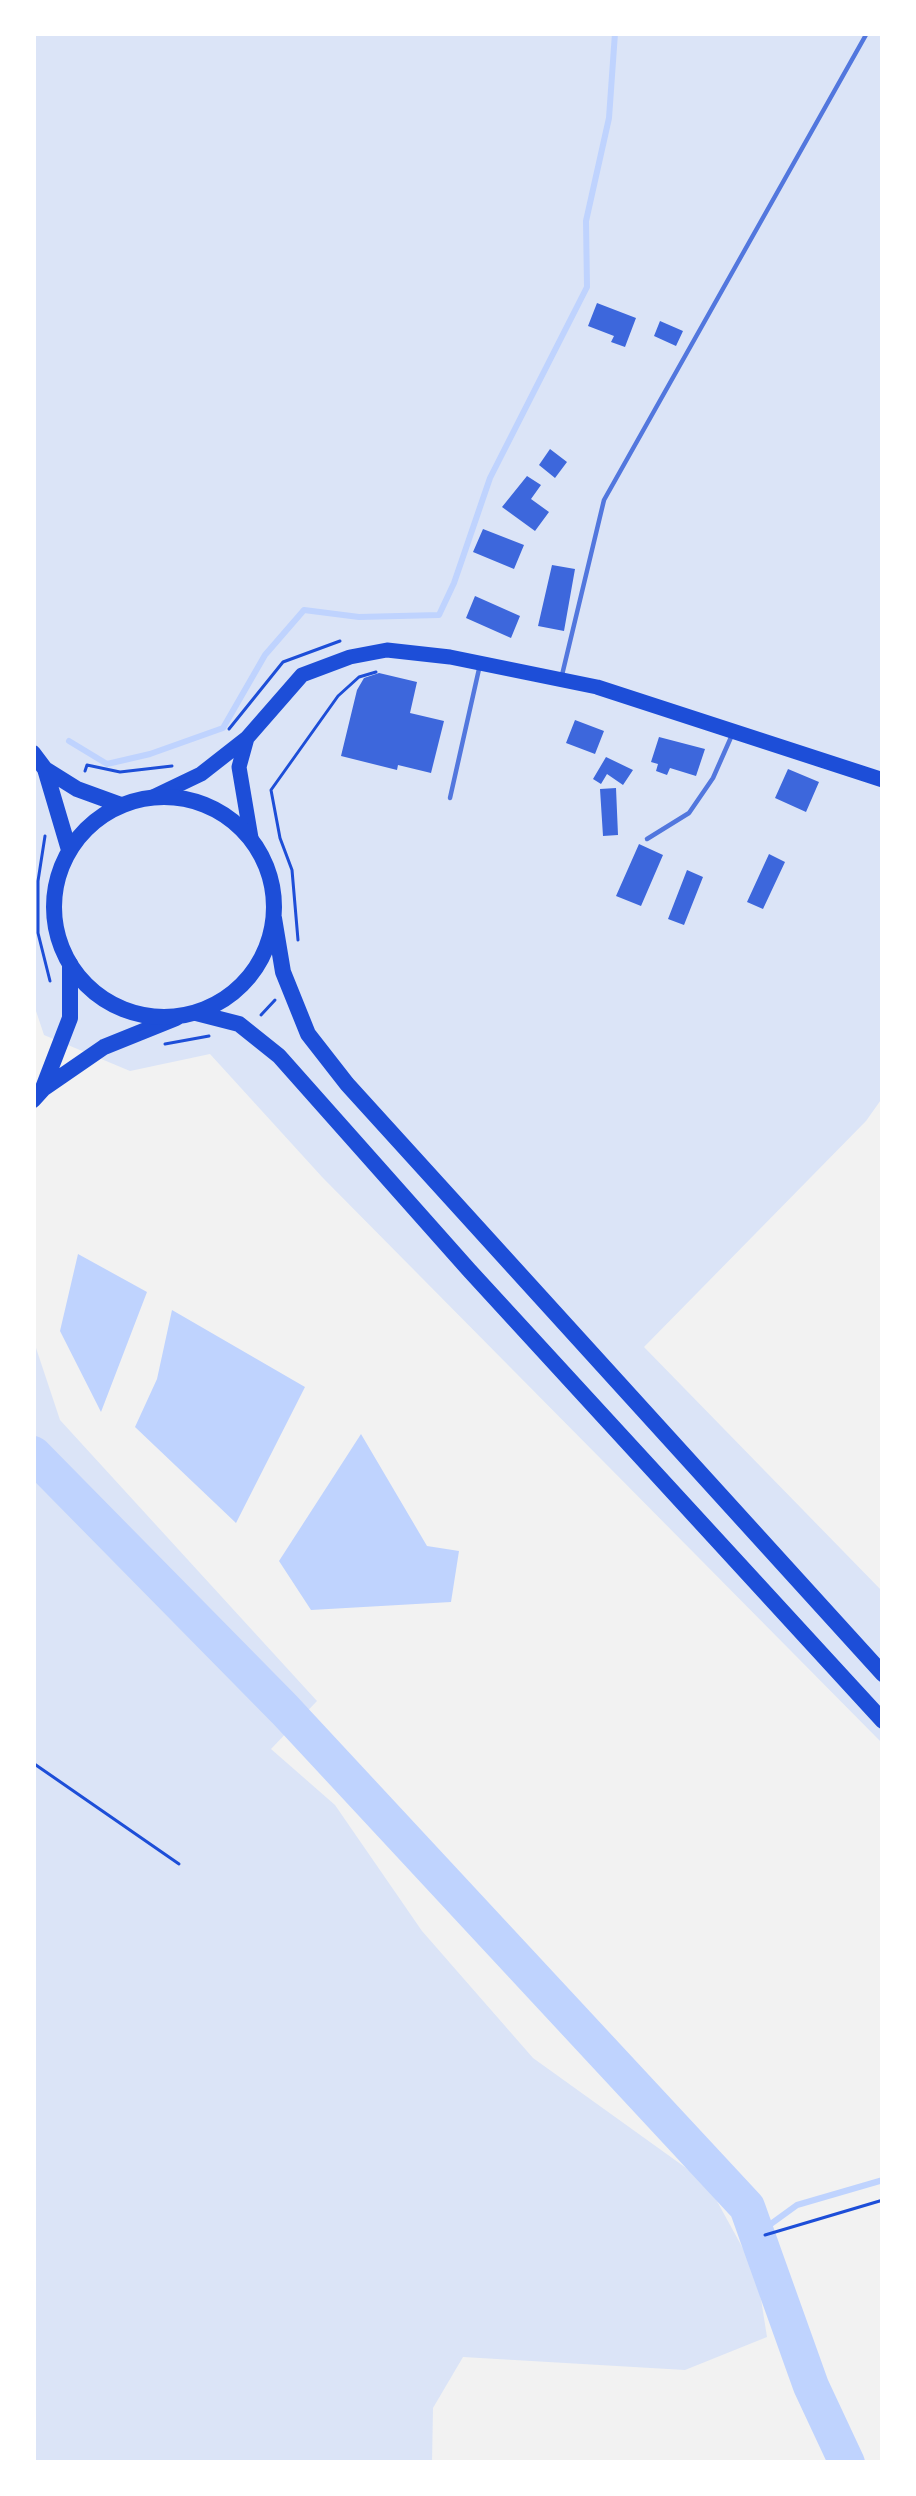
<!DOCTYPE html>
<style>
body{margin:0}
#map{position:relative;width:916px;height:2496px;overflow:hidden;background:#f2f2f2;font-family:"Source Sans 3",sans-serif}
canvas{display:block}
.frame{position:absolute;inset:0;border:36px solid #fff;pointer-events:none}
</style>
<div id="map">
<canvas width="916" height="2496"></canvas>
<div class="frame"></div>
</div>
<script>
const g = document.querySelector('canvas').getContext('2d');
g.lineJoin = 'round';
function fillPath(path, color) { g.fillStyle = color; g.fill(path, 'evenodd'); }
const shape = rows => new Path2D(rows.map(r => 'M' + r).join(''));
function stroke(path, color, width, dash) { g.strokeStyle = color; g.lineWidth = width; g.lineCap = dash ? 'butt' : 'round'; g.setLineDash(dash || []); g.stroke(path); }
fillPath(shape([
 [33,33,883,33,883,1097,866,1121,644,1347,883,1592,883,1744,323,1178,210,1054,130,1071,44,1035,33,1002],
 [33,1339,60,1420,317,1701,271,1749,335,1805,422,1931,533,2058,707,2183,757,2274,767,2337,685,2370,463,2357,433,2408,432,2463,33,2463]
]), '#dbe4f7');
fillPath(shape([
 [78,1254,147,1292,101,1412,60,1331],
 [172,1310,305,1387,236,1523,135,1427,157,1379],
 [361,1434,427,1546,459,1551,451,1602,311,1610,279,1561]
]), '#bfd3fe');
stroke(shape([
 [69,741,107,764,150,754,223,728,265,655,304,610,359,617,439,615,454,583,490,478,587,287,586,221,609,118,615,33],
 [33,1445,36,1458],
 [757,2234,797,2205,883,2180]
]), '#bfd3fe', 6);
stroke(shape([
 [33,1454,285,1710,747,2207,811,2386,847,2463]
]), '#bfd3fe', 36);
fillPath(shape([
 [597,303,636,318,625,347,611,342,614,336,588,326],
 [660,321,683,331,676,346,654,336],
 [550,449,567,462,555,478,539,465],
 [527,476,541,485,531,499,549,512,535,531,502,507],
 [483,529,524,545,514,569,473,552],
 [552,565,575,569,564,631,538,626],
 [475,596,520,616,511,638,466,618],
 [379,673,417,682,410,713,444,721,431,773,398,765,397,770,341,756,357,690,364,678],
 [575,720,604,731,595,754,566,743],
 [659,737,705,749,696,776,670,768,667,775,656,771,658,764,651,762],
 [606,757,633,770,623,785,607,774,601,784,593,779],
 [788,769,819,782,806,812,775,798],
 [616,788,618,835,603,836,600,789],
 [639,844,663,855,641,906,616,896],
 [769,854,785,862,763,909,747,902],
 [687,870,703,877,684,925,668,919]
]), '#3d67dc');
stroke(shape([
 [229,729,283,662,340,641],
 [85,771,87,765,120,772,172,766],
 [45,836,38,881,38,933,50,981],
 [298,940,292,870,280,838,271,790,338,696,359,677,376,672],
 [261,1015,275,1000],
 [165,1044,209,1036],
 [33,1763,179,1864],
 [765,2235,883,2200]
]), '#1d4ed8', 3);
stroke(shape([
 [562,675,604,500,867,33],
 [450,798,479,669],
 [647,839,689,813,713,778,732,735]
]), '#5277de', 4.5);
stroke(shape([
 [247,738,239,767,251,838],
 [153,797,201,774,247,738,302,675,350,657,387,650,450,657,597,687,883,780]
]), '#1d4ed8', 15);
stroke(shape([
 [43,1088,70,1018,70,964],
 [33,1100,43,1089,104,1047,176,1018]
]), '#1d4ed8', 16);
stroke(shape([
 [33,753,45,769,69,850],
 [45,769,77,789,121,805],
 '54 907a110 110 0 1 1 220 0a110 110 0 1 1-220 0Z',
 [274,918,283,972,308,1034,347,1084,883,1674],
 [196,1013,239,1024,279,1056,469,1270,883,1721]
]), '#1d4ed8', 16);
</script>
